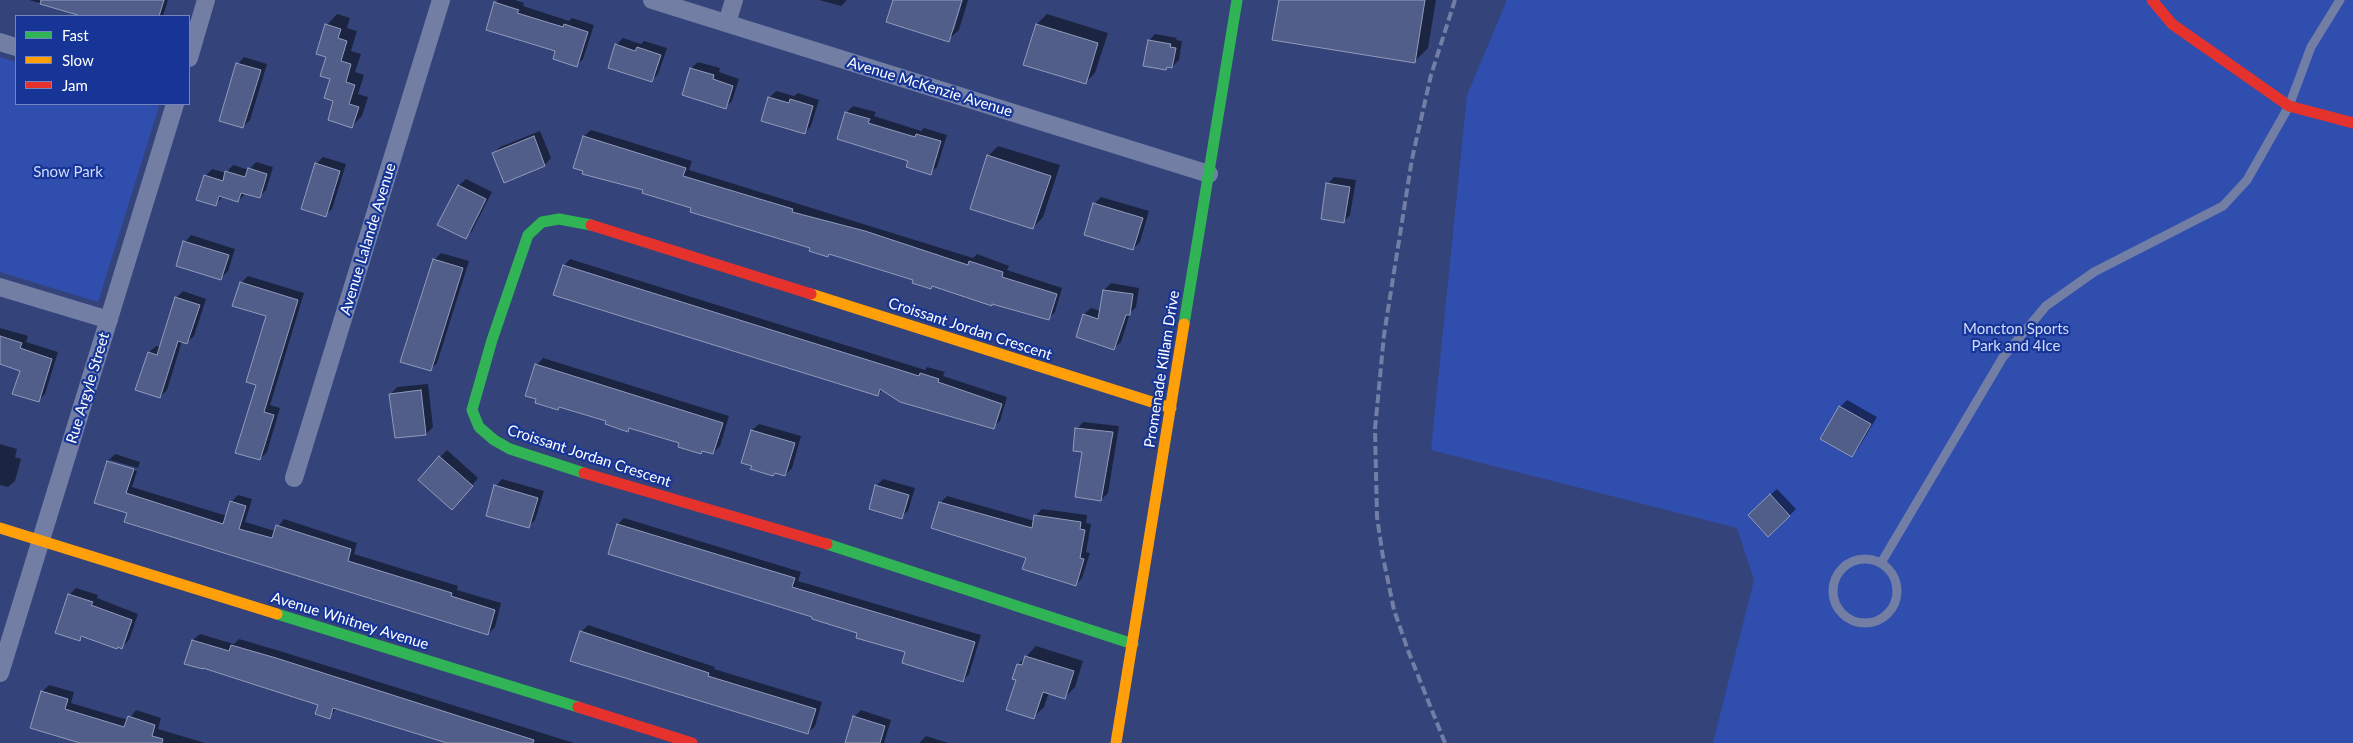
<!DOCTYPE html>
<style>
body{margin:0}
#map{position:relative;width:2353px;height:743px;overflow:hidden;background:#34447a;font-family:Lato,sans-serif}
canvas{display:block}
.legend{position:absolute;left:15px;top:15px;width:175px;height:90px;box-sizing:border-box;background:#173597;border:1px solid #7486c1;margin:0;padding:6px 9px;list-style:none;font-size:15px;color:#fff}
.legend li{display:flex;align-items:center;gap:10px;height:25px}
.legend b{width:25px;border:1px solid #7486c1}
</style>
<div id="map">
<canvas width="2353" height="743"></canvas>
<ul class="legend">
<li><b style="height:6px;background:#30b455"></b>Fast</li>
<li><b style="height:6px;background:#ff9f0a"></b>Slow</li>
<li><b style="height:6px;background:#e5322d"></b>Jam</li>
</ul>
</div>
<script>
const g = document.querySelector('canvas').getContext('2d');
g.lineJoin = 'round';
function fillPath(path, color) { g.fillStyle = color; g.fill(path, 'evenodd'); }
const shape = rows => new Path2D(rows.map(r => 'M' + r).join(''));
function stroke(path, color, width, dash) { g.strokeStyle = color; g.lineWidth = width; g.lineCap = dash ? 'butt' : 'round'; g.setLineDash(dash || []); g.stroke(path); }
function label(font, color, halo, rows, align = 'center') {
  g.font = font + ' Lato,sans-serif'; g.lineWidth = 4.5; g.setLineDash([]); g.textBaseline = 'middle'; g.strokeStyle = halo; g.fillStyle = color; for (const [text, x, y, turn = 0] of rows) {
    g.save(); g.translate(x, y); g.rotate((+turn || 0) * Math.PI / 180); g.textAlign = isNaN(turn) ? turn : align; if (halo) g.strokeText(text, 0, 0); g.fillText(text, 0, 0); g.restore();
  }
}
fillPath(shape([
 [1507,0,2353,0,2353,743,1713,743,1754,580,1737,528,1431,450,1467,95],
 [0,57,16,62,16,104,153,104,159,106,98,302,0,272]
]), '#2f4eae');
fillPath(shape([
 [29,0,168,0,163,16,84,16],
 [498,0,515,0,524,3,523,6,569,21,572,18,594,25,583,59,576,66,495,3],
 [819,0,847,0,841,6],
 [894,0,961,0,951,30,954,30,963,0,968,0,959,30,948,40],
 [1280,0,1436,0,1428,48,1414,62],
 [337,14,350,18,347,28,357,31,351,51,361,54,355,72,364,75,358,94,368,97,362,116,352,126,335,100,328,57,327,25],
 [1047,14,1108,33,1095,73,1085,83,1037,24],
 [1155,34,1177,38,1176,40,1182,41,1179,60,1172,67,1166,68,1149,41],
 [623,38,641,44,644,41,667,48,658,74,651,81,616,45],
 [244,57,267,64,250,120,243,127,238,64],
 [698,62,720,68,719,72,739,79,732,101,725,108,691,68],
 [776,91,794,96,798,93,819,100,811,126,805,133,770,97],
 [853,106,876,112,874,116,921,131,924,128,947,135,937,167,930,173,909,160,838,138,847,112],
 [591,130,692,161,689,170,973,258,977,254,1009,266,1007,270,1062,288,1055,312,1048,319,934,285,931,288,914,279,830,253,828,255,811,247,644,189,584,136],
 [540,131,551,158,545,165,504,181,493,154,500,147],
 [998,146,1060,165,1043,217,1033,228,988,156],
 [323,157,346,164,332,209,325,215,316,164],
 [256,162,273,167,266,190,259,197,245,194,238,201,223,196,216,204,205,176,212,169,226,173,233,165,249,170],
 [1334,177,1356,180,1350,215,1343,222,1328,184],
 [466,179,492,192,472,231,465,238,439,224,459,185],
 [1101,197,1149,211,1140,242,1133,249,1094,204],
 [191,235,235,249,228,271,221,278,185,242],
 [441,253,469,261,437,363,430,370,434,260],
 [570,259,925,370,927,367,945,372,943,376,1007,397,1000,421,993,427,883,389,878,395,564,266],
 [248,276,304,293,270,405,280,408,267,452,260,459,257,384,268,316,241,283],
 [1111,283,1139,288,1136,307,1130,313,1121,342,1114,348,1084,314,1091,308,1101,311,1104,290],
 [183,291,206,299,194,336,187,342,182,341,167,390,160,397,149,352,156,346,161,347,176,298],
 [0,328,28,336,26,342,58,352,45,394,38,401,21,370,0,364],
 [543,358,729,416,720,446,713,453,704,450,701,453,681,443,631,427,628,430,608,420,561,406,558,409,538,398,537,365],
 [428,384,433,427,426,434,396,437,391,394,397,387],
 [1847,400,1877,417,1858,449,1852,455,1822,438,1840,407],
 [1083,422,1119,426,1108,493,1101,500,1077,429],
 [759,424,801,436,792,468,785,475,752,430],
 [0,444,17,449,15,457,21,459,15,481,8,487,0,485],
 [447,450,478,478,458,502,440,457],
 [115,454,140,462,138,468,110,460,110,463,137,471,132,487,227,516,231,502,238,495,252,499,245,522,275,531,284,519,357,543,354,554,458,586,457,590,501,603,495,627,488,634,95,502,108,461],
 [502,479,544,491,535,520,528,527,496,486],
 [883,479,915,488,908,511,901,517,876,486],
 [1777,489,1796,509,1789,516,1756,508],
 [947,496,1035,521,1035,516,1042,509,1087,515,1086,523,1091,524,1086,552,1090,553,1082,578,1075,585,1027,557,940,503],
 [624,518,801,572,798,581,981,635,969,674,963,681,907,652,859,632,609,553,618,524],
 [76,588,98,595,97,598,138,614,129,640,122,647,84,635,79,640,69,595],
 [588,625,715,667,714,669,822,702,815,726,808,733,581,632],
 [200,634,234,644,239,639,283,652,574,743,448,743,337,708,329,717,319,704,193,640],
 [1036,646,1083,661,1075,687,1065,697,1049,692,1044,707,1034,717,1017,679,1018,665],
 [49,685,74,692,71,703,128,720,136,710,161,718,158,729,205,743,83,743,42,692],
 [861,710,891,720,884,743,850,743,854,717],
 [926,736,948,743,919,743]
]), '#0007');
const building = shape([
 [41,0,164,0,159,16,81,16,40,4,41,0],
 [893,0,962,0,949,42,886,22,893,0],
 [1279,0,1425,0,1415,63,1272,40,1279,0],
 [494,2,519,10,517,13,563,27,564,24,588,32,577,67,553,59,555,51,486,30,494,2],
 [325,24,341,29,338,38,347,41,341,61,351,64,346,82,355,85,349,104,359,107,352,128,328,120,333,101,324,98,330,79,320,76,326,57,316,54,325,24],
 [1036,24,1098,43,1086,84,1023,65,1036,24],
 [1148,40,1171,44,1170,47,1176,48,1172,68,1167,67,1166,70,1143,66,1148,40],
 [615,44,635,51,637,47,661,55,652,82,608,68,615,44],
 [236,63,261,70,243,128,219,121,236,63],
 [690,68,714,75,713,79,733,86,726,109,682,95,690,68],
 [768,97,789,103,790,99,813,106,805,134,761,121,768,97],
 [845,112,870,119,868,123,915,137,916,134,941,141,931,175,906,167,908,161,837,139,845,112],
 [534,136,545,166,504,183,492,153,534,136],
 [583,136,686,168,683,176,793,209,792,212,865,231,968,265,969,261,1003,272,1002,277,1057,294,1049,320,992,304,992,306,932,286,931,289,912,283,913,280,829,254,828,257,809,251,810,248,690,212,691,208,642,193,643,190,582,174,583,171,573,168,583,136],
 [987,155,1051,176,1033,229,970,209,987,155],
 [315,163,340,171,326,217,301,209,315,163],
 [248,168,267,174,260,198,241,193,238,202,219,196,216,206,196,200,204,175,223,181,225,171,245,177,248,168],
 [1326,183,1350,187,1344,223,1321,219,1326,183],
 [458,185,486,199,466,239,437,225,458,185],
 [1093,203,1143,218,1133,250,1084,235,1093,203],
 [183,241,229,255,221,280,176,266,183,241],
 [433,259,463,268,431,371,400,362,433,259],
 [563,265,919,376,920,373,939,379,938,382,1002,404,994,429,900,402,880,389,878,396,553,295,563,265],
 [240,282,298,300,264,412,274,415,260,460,235,453,256,385,246,382,266,316,232,306,240,282],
 [1103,290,1133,294,1130,315,1126,315,1114,350,1076,337,1083,314,1098,319,1103,290],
 [175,297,200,305,187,344,178,341,160,398,135,390,148,352,157,355,175,297],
 [0,336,22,343,20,348,52,359,39,402,12,394,20,371,0,364,0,336],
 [535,364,723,423,713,454,702,451,701,454,678,447,679,443,629,428,628,432,605,424,606,421,559,407,558,410,535,403,536,399,525,396,535,364],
 [421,390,426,435,395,438,389,394,421,390],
 [1839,406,1871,424,1852,457,1820,439,1839,406],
 [1075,428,1113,432,1101,501,1075,497,1082,452,1073,451,1075,428],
 [751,430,795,443,785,476,775,473,773,476,750,469,752,466,741,463,751,430],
 [439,456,473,486,452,510,418,480,439,456],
 [107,461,134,469,126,493,223,524,230,501,246,506,239,529,272,538,276,525,351,549,348,561,452,593,451,596,495,610,488,635,124,522,127,513,94,503,107,461],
 [494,485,538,498,529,528,486,516,494,485],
 [875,485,909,495,902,519,869,509,875,485],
 [1770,494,1790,516,1768,537,1748,515,1770,494],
 [939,502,1032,528,1034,515,1081,522,1080,529,1085,530,1080,558,1084,559,1076,586,1022,569,1026,558,931,528,939,502],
 [617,524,795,578,792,587,975,642,963,682,902,663,905,652,856,638,857,633,812,619,812,617,608,554,617,524],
 [68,594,93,602,91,605,132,620,122,649,118,647,117,649,81,636,80,641,55,633,68,594],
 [580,631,709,673,708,676,816,709,808,734,570,661,580,631],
 [192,640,229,651,231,645,276,658,534,740,533,743,447,743,333,708,330,719,315,714,318,705,203,668,203,669,184,664,192,640],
 [1025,656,1074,671,1065,699,1043,692,1034,719,1006,710,1016,680,1012,679,1017,664,1022,665,1025,656],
 [41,691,68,699,65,709,124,727,128,716,155,725,152,736,163,739,162,743,80,743,30,728,41,691],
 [853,716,885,726,880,743,845,743,853,716]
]);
fillPath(building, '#515e89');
stroke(building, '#929bba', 1);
stroke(shape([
 '1833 591a32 32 0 1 1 64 0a32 32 0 1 1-64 0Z',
 [1881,563,2003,357,2046,306,2094,272,2223,206,2247,180,2289,106,2311,47,2340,0]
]), '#737ea5', 9);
stroke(shape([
 [652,0,1209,174],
 [727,23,734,0],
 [0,42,16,47],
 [189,58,206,0],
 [0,287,109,320],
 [294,478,441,0],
 [0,673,175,104]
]), '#737ea5', 18);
stroke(shape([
 [1184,324,1237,0],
 [584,473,510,449,494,440,479,427,472,410,492,340,528,235,542,222,559,219,591,225],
 [827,544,1133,644],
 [277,614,578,707]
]), '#30b455', 11);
stroke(shape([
 [811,294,1171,408],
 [0,528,277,614],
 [1116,743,1184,324]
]), '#ff9f0a', 11);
stroke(shape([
 [2152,0,2172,24,2289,106,2353,123],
 [591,225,811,294],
 [584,473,827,544],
 [578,707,692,743]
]), '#e5322d', 11);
stroke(shape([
 [1445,743,1409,653,1394,610,1383,557,1377,517,1375,429,1384,335,1412,159,1431,75,1455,0]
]), '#737ea4', 4, [9, 4]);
label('15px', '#fff', '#173597', [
 ["Avenue McKenzie Avenue",930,87,17],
 ["Avenue Lalande Avenue",368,239,-73],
 ["Croissant Jordan Crescent",970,329,18],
 ["Promenade Killam Drive",1162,369,-81],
 ["Rue Argyle Street",88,388,-73],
 ["Croissant Jordan Crescent",589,456,18],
 ["Avenue Whitney Avenue",350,621,17]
]);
label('15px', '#d1dcfc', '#173597', [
 ["Snow Park",68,172],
 ["Moncton Sports",2016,329],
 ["Park and 4Ice",2016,346]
]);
</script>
